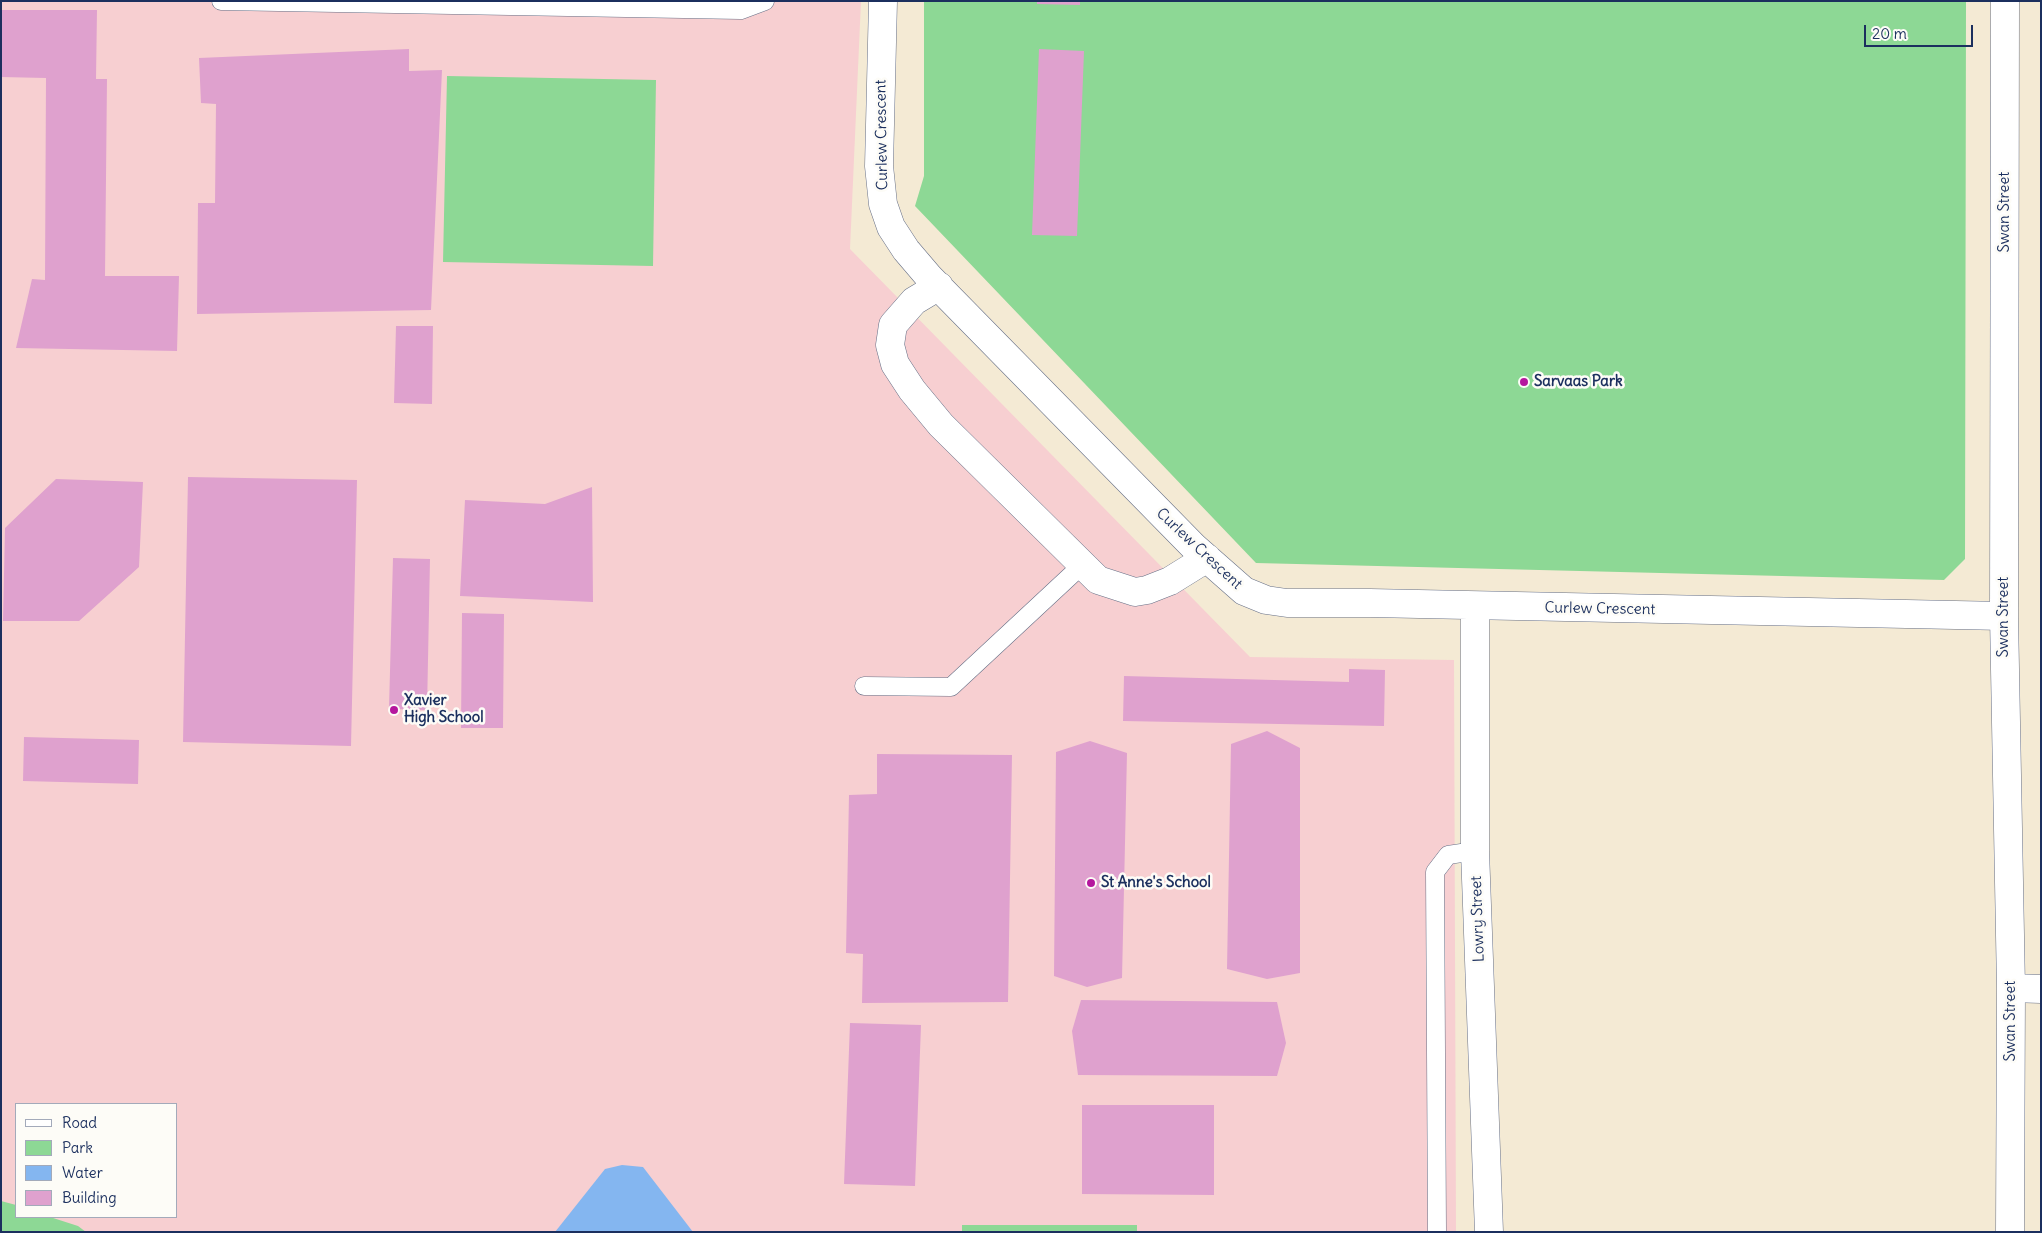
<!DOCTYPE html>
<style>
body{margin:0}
#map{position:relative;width:2042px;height:1233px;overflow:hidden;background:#f4ead4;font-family:Delius,sans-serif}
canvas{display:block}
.frame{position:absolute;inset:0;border:2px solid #1b2f5e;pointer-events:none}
.legend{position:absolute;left:15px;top:1103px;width:162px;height:115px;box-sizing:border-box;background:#fdfcf7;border:1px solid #a3aaba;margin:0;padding:6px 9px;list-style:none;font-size:15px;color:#1b2f5e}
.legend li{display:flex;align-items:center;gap:10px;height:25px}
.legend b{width:25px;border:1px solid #a3aaba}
.scale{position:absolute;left:1864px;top:25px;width:109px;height:22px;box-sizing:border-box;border:2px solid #1b2f5e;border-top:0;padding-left:6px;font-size:15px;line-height:18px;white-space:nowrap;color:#1b2f5e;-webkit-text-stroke:4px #fdfcf7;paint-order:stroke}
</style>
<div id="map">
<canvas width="2042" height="1233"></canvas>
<div class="frame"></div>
<ul class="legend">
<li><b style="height:6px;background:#fff"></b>Road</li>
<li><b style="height:14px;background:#8dd895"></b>Park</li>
<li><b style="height:14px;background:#84b6f0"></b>Water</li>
<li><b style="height:14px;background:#dfa1ce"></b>Building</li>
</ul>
<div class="scale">20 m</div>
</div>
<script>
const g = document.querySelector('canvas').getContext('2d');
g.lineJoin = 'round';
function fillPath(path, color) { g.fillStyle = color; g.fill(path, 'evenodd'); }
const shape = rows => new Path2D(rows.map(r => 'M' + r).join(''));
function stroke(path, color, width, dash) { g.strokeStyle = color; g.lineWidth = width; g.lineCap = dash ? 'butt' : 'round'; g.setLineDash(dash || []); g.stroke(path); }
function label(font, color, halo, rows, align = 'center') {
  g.font = font + ' Delius,sans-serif'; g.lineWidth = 5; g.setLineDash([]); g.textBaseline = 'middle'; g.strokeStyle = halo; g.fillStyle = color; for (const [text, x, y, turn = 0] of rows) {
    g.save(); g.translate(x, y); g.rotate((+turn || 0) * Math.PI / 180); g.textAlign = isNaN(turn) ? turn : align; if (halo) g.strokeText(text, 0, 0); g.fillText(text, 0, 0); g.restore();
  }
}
fillPath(shape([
 [1,1,861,1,850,249,1250,657,1454,660,1456,1232,1,1232],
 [16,1104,176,1104,176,1217,16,1217]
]), '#f7cfd1');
fillPath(shape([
 [924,1,1966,1,1965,559,1944,580,1256,563,915,206,924,176],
 [447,76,656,80,653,266,443,262],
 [1,1201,16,1205,16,1217,50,1217,78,1226,86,1232,1,1232],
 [962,1225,1137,1225,1137,1232,962,1232]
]), '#8dd895');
fillPath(shape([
 [622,1165,643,1167,693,1232,555,1232,605,1169]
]), '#84b6f0');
fillPath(shape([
 [1037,1,1080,1,1080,5,1037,4],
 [1,10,97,10,96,79,107,79,105,276,179,276,177,351,16,348,32,279,45,280,46,78,1,77],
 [409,49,409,71,442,70,431,310,197,314,198,203,215,203,216,104,201,103,199,58],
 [1039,49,1084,51,1077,236,1032,235],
 [396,326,433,326,432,404,394,403],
 [188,477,357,480,351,746,183,742],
 [56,479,143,482,139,567,79,621,3,621,5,528],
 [592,487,593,602,460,596,465,500,545,504],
 [393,558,430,559,427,710,389,709],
 [462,613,504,614,503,728,461,728],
 [1349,669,1385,670,1384,726,1123,721,1124,676,1349,682],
 [1267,731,1300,748,1300,973,1267,979,1227,969,1231,744],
 [24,737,139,740,138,784,23,781],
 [1090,741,1127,753,1122,978,1087,987,1054,976,1056,752],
 [877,754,1012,755,1008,1002,862,1003,863,954,846,953,849,795,877,794],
 [1081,1000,1277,1002,1286,1043,1277,1076,1078,1075,1072,1031],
 [850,1023,921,1025,915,1186,844,1184],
 [1082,1105,1214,1105,1214,1195,1082,1194]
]), '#dfa1ce');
const lane = shape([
 [221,1,741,10,765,1],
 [864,686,951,687,1081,566],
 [1437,1232,1435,872,1448,855,1475,851]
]);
const street = shape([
 [883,1,879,166,883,204,891,227,906,250,929,277,1194,547,1244,591,1266,600,1287,603,1370,603,2004,616],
 [2005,1,2004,616,2011,988,2010,1232],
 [939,286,914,301,893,325,890,345,895,364,912,390,941,425,1098,580,1135,592,1147,590,1170,581,1207,558],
 [1475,607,1475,851,1489,1232],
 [2011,988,2041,989]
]);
stroke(lane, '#677087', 19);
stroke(street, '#677087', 29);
stroke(lane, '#fff', 18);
stroke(street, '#fff', 28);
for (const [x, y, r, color] of [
 [1524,382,5,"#b5179e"],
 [394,710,5,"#b5179e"],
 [1091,883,5,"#b5179e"]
]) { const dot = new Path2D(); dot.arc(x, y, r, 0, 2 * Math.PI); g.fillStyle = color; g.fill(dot); stroke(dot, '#fdfcf7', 2); }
label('15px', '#1b2f5e', '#fdfcf7', [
 ["Curlew Crescent",882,135,-91],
 ["Swan Street",2005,212,-90],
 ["Curlew Crescent",1199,549,43],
 ["Curlew Crescent",1600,609,1],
 ["Swan Street",2004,617,-90],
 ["Lowry Street",1478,919,-92],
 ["Swan Street",2011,1021,-90]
]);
label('bold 15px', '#1b2f5e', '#fdfcf7', [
 ["Sarvaas Park",1534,382],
 ["Xavier",404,701],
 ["High School",404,718],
 ["St Anne's School",1101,883]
], 'left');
</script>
